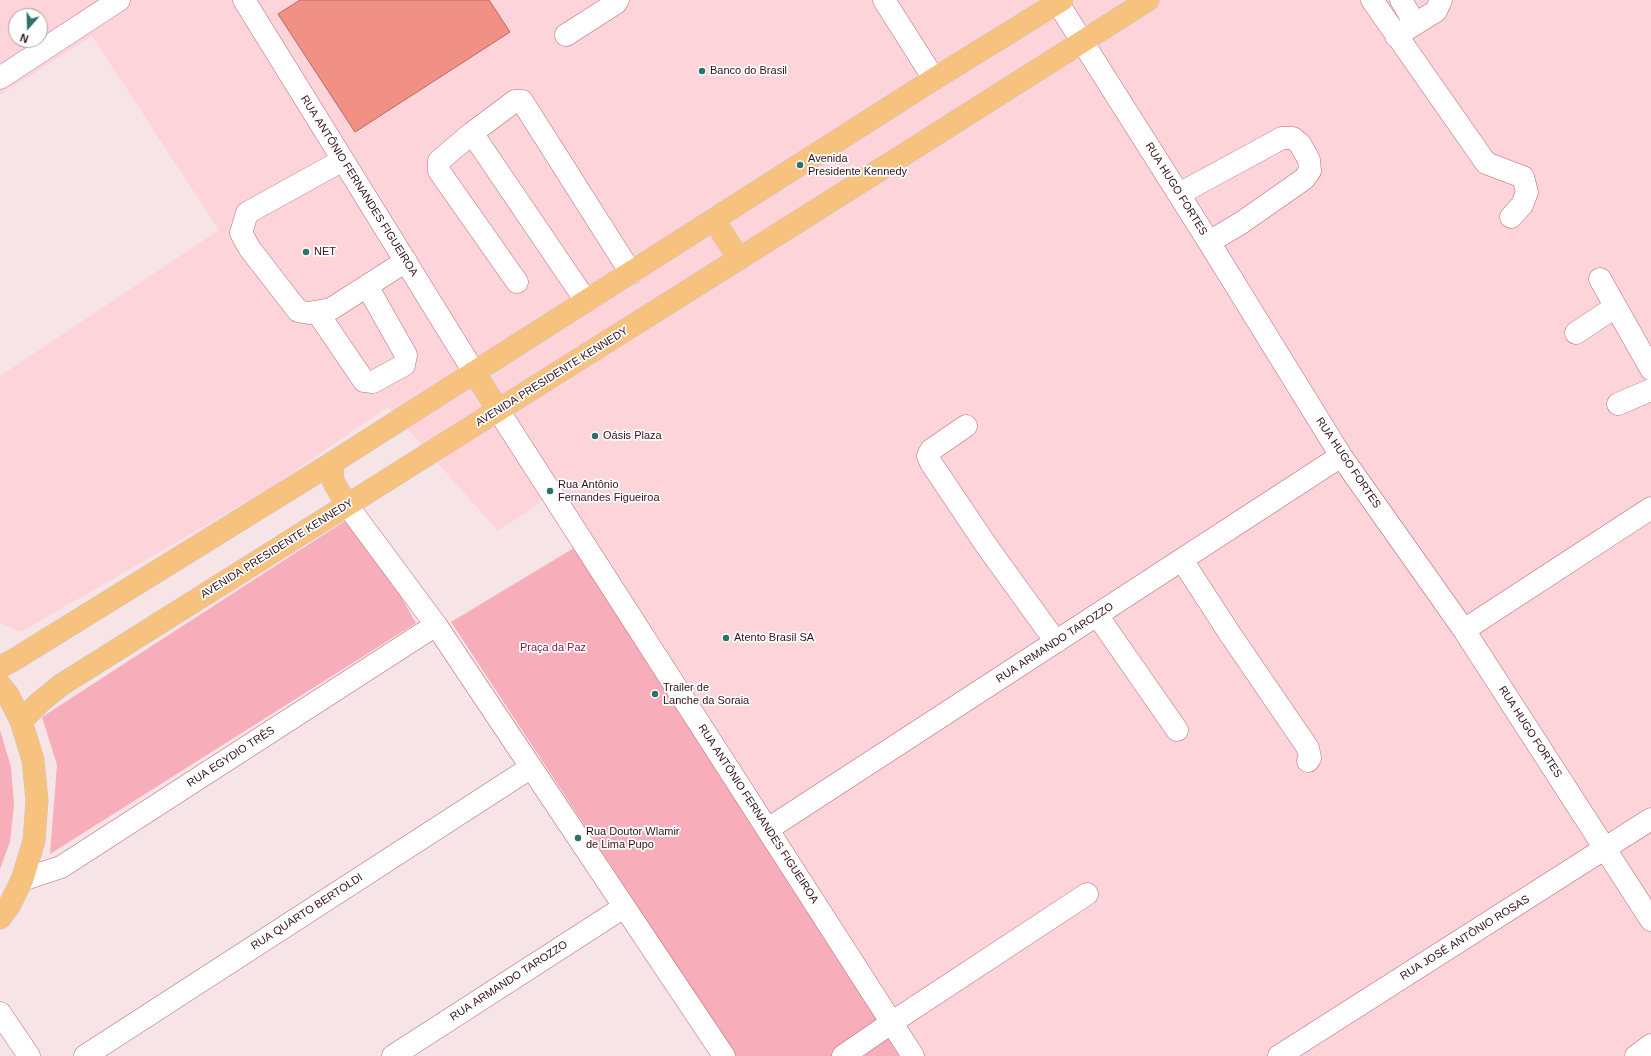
<!DOCTYPE html>
<meta charset="utf-8">
<style>
body{margin:0}
#map{position:relative;width:1651px;height:1056px;overflow:hidden;background:#f7e4e7;font-family:Helvetica,sans-serif}
canvas{display:block}
.north{position:absolute;left:8px;top:8px;width:40px;height:40px;box-sizing:border-box;background:#fff;border:1px solid #ada0a3;border-radius:50%;rotate:200deg;font-size:11px;font-weight:700;line-height:16px;text-align:center;color:#321118}
.north::after{content:'';display:block;margin:auto;width:14px;height:18px;background:#2a736d;clip-path:polygon(50% 0,100% 100%,50% 72%,0 100%)}
</style>
<div id="map">
<canvas width="1651" height="1056"></canvas>
<div class="north">N</div>
</div>
<script>
const g = document.querySelector('canvas').getContext('2d');
g.lineJoin = 'round';
function fillPath(path, color) { g.fillStyle = color; g.fill(path, 'evenodd'); }
const shape = rows => new Path2D(rows.map(r => 'M' + r).join(''));
function stroke(path, color, width, dash) { g.strokeStyle = color; g.lineWidth = width; g.lineCap = dash ? 'butt' : 'round'; g.setLineDash(dash || []); g.stroke(path); }
function label(font, color, halo, rows, align = 'center') {
  g.font = font + ' Helvetica,sans-serif'; g.lineWidth = 3.5; g.setLineDash([]); g.textBaseline = 'middle'; g.strokeStyle = halo; g.fillStyle = color; for (const [text, x, y, turn = 0] of rows) {
    g.save(); g.translate(x, y); g.rotate((+turn || 0) * Math.PI / 180); g.textAlign = isNaN(turn) ? turn : align; if (halo) g.strokeText(text, 0, 0); g.fillText(text, 0, 0); g.restore();
  }
}
fillPath(shape([
 [0,0,1651,0,1651,1056,914,1056,550,491,536,506,498,531,388,407,267,490,21,632,0,623,0,376,219,230,92,36,0,95],
 [16,16,40,16,40,40,16,40]
]), '#fed4db');
fillPath(shape([
 [354,515,416,623,50,854,57,765,42,717],
 [574,548,904,1056,736,1056,451,622],
 [0,730,11,767,14,805,10,842,0,869]
]), '#f7aeba');
const building = shape([
 [300,0,489,0,510,32,355,132,278,14,300,0]
]);
fillPath(building, '#f19185');
stroke(building, '#ba675d', 1);
const minor = shape([
 [244,0,474,372],
 [884,0,934,79],
 [1056,0,1209,242,1341,456,1464,630,1651,920],
 [1372,0,1486,163,1523,177,1527,192,1522,205,1511,217],
 [1401,0,1415,24],
 [566,35,616,3,618,0],
 [1396,36,1436,11,1441,0],
 [0,78,119,0],
 [472,133,515,101,522,101,631,273],
 [343,160,247,213,241,233,250,249,298,311,309,313,331,309,406,261],
 [1179,194,1282,138,1293,138,1300,144,1309,160,1310,171,1304,179,1241,223,1209,242],
 [1600,279,1651,369],
 [517,282,439,171,439,161,472,133,586,301],
 [317,312,364,381,373,382,404,365,406,355,367,286],
 [1576,333,1615,307],
 [1618,404,1651,390],
 [498,410,913,1056],
 [966,426,931,450,928,456,931,463,986,545,1056,642],
 [347,505,436,625,724,1056],
 [1182,560,1230,634,1308,748,1310,758,1308,761],
 [1097,615,1177,730],
 [1464,630,1651,508],
 [768,829,1341,456],
 [22,880,61,867,436,625],
 [0,1013,29,1056],
 [85,1056,530,768],
 [393,1056,624,907],
 [843,1056,891,1023,1087,894],
 [1279,1056,1651,819],
 [1636,1056,1651,1045]
]);
const major = shape([
 [714,220,739,259],
 [474,372,498,410],
 [332,463,333,481,347,505],
 [0,667,12,661,332,463,934,79,1062,0],
 [0,685,8,695,21,721,33,760,37,800,34,841,22,880,9,906,0,918],
 [21,721,40,702,61,685,826,204,1148,0]
]);
stroke(minor, '#bc6879', 23);
stroke(major, '#cec6c8', 23);
stroke(minor, '#fff', 22);
stroke(major, '#f6c27d', 22);
for (const [x, y, r, color] of [
 [702,71,4,"#2a736d"],
 [800,165,4,"#2a736d"],
 [306,252,4,"#2a736d"],
 [595,436,4,"#2a736d"],
 [550,491,4,"#2a736d"],
 [726,638,4,"#2a736d"],
 [655,694,4,"#2a736d"],
 [578,838,4,"#2a736d"]
]) { const dot = new Path2D(); dot.arc(x, y, r, 0, 2 * Math.PI); g.fillStyle = color; g.fill(dot); stroke(dot, '#fff', 1.5); }
label('11px', '#321118', '#fff', [
 ["Banco do Brasil",710,71],
 ["Avenida",808,159],
 ["Presidente Kennedy",808,172],
 ["NET",314,252],
 ["Oásis Plaza",603,436],
 ["Rua Antônio",558,485],
 ["Fernandes Figueiroa",558,498],
 ["Atento Brasil SA",734,638],
 ["Trailer de",663,688],
 ["Lanche da Soraia",663,701],
 ["Rua Doutor Wlamir",586,832],
 ["de Lima Pupo",586,845]
], 'left');
label('11px', '#321118', '#fff', [
 ["RUA ANTÔNIO FERNANDES FIGUEIROA",359,186,58],
 ["RUA HUGO FORTES",1176,189,58],
 ["AVENIDA PRESIDENTE KENNEDY",552,377,-32],
 ["RUA HUGO FORTES",1348,463,56],
 ["AVENIDA PRESIDENTE KENNEDY",277,549,-32],
 ["RUA ARMANDO TAROZZO",1055,643,-33],
 ["RUA HUGO FORTES",1530,732,57],
 ["RUA EGYDIO TRÊS",231,757,-33],
 ["RUA ANTÔNIO FERNANDES FIGUEIROA",758,814,57],
 ["RUA QUARTO BERTOLDI",307,912,-33],
 ["RUA JOSÉ ANTÔNIO ROSAS",1465,938,-32],
 ["RUA ARMANDO TAROZZO",509,981,-33]
]);
label('11px', '#881c3e', '#fff', [
 ["Praça da Paz",553,648]
]);
</script>
